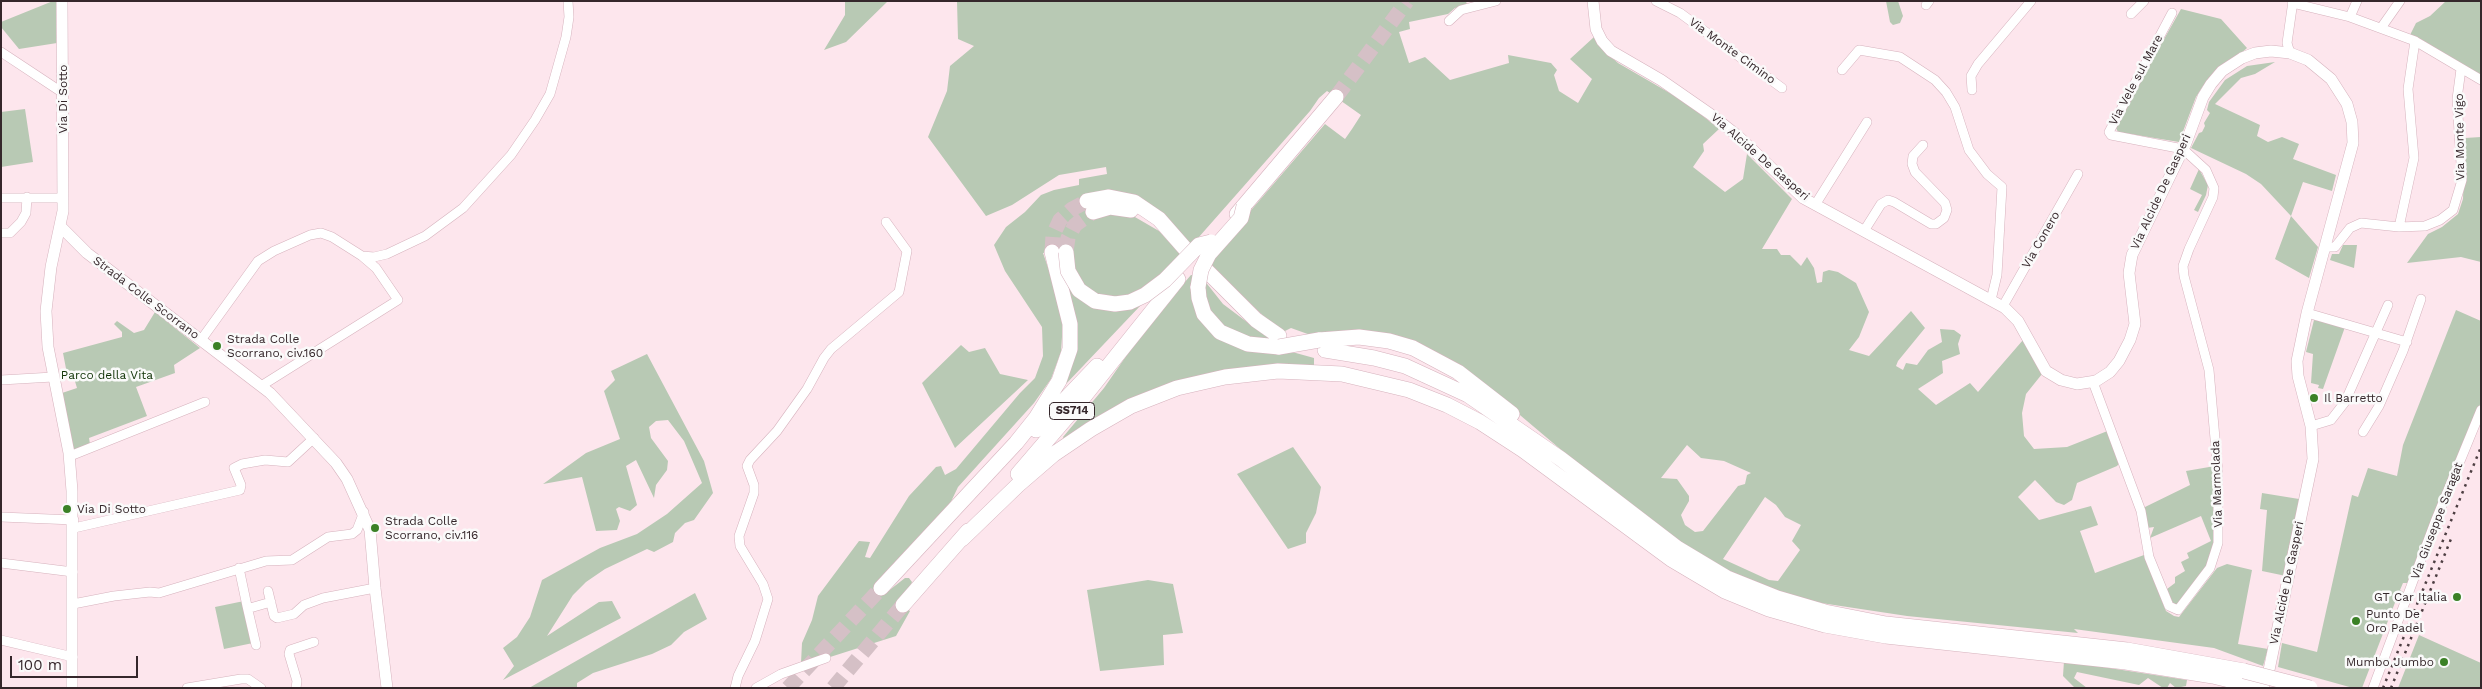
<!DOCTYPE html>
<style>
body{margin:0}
#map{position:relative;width:2482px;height:689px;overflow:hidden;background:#fde6ed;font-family:"Work Sans",sans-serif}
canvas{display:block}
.frame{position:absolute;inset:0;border:2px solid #35272b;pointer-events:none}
.scale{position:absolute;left:10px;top:656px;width:128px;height:22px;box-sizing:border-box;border:2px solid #35272b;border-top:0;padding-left:6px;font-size:15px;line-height:18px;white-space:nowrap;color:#35272b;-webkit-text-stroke:4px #fafafa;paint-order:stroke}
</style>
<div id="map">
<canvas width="2482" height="689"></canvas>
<div class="frame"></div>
<div class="scale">100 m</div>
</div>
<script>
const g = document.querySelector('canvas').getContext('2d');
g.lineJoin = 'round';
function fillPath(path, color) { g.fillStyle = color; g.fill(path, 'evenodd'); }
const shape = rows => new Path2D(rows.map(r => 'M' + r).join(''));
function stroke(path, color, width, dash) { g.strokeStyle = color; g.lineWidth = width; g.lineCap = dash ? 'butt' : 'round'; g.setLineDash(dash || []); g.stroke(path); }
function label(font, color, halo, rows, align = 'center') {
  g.font = font + ' "Work Sans",sans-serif'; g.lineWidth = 5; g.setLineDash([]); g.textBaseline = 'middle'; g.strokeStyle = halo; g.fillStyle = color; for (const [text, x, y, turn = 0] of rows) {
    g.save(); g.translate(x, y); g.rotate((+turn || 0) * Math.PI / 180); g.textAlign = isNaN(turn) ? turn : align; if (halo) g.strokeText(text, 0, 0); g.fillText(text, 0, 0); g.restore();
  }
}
fillPath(shape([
 [53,1,56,1,57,43,19,49,1,27,1,22],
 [845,1,888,1,846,42,824,50,845,15],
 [957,1,1466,1,1467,5,1455,8,1448,14,1409,22,1410,29,1399,32,1409,63,1425,57,1450,80,1509,63,1508,55,1551,63,1557,70,1554,75,1559,91,1578,103,1592,79,1570,59,1594,37,1600,47,1618,63,1687,103,1719,129,1703,144,1704,151,1693,167,1725,192,1743,179,1747,154,1792,199,1762,249,1777,249,1781,255,1790,255,1801,266,1807,257,1814,268,1817,283,1822,282,1823,272,1829,270,1838,272,1856,283,1869,312,1859,337,1849,350,1869,356,1911,311,1925,328,1898,361,1896,366,1903,370,1906,363,1917,365,1928,350,1942,342,1940,329,1954,330,1961,335,1958,344,1960,354,1942,361,1943,373,1918,389,1936,405,1970,383,1978,392,2023,340,2042,374,2026,394,2022,413,2024,436,2034,449,2067,447,2110,430,2122,460,2117,466,2077,483,2072,500,2064,505,2056,502,2035,480,2018,497,2039,520,2091,506,2098,525,2080,531,2095,573,2144,555,2166,611,2174,616,2179,617,2217,568,2227,564,2252,570,2238,644,2268,649,2263,666,2214,648,2074,629,2078,633,1907,616,1821,603,1791,596,1721,568,1660,530,1585,470,1514,410,1426,349,1316,337,1291,328,1283,332,1272,324,1208,264,1216,251,1325,124,1345,139,1352,129,1361,115,1327,91,1319,98,1310,111,1191,246,1159,213,1128,213,1159,231,1183,257,1169,273,1124,298,1093,294,1049,252,1043,253,1061,305,1063,322,1061,352,1051,379,1034,403,958,487,947,510,889,569,887,592,905,578,909,578,912,582,903,605,910,611,896,636,805,665,801,663,802,643,812,620,818,596,859,541,870,542,865,557,870,558,909,496,936,467,941,466,945,475,956,469,1020,393,1035,378,1043,356,1042,327,1005,271,994,245,1006,227,1025,212,1041,195,1054,190,1079,185,1079,179,1107,174,1106,167,1059,175,1012,205,986,216,928,137,947,91,950,66,974,46,958,39],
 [1687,445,1701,458,1724,461,1751,473,1747,475,1745,484,1738,486,1703,531,1695,532,1685,525,1681,515,1689,501,1689,496,1677,479,1661,478],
 [1765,497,1776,505,1785,517,1801,525,1792,541,1800,550,1778,581,1769,580,1723,559],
 [1886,1,1898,1,1903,16,1900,23,1893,25,1890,22],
 [2446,1,2481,1,2481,75,2410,35,2416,23,2430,16],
 [2181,9,2221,19,2247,48,2203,86,2196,97,2179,142,2118,132,2115,126],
 [2275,62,2255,74,2241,78,2215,104,2260,125,2257,136,2268,142,2282,137,2299,144,2293,159,2336,175,2332,191,2303,182,2291,216,2318,247,2309,278,2275,259,2291,216,2261,184,2246,174,2191,148,2199,133,2202,132,2205,126,2204,123,2210,113,2207,110,2209,102,2225,80,2247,66],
 [25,109,33,162,1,167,1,112],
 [2481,137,2481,262,2461,257,2407,263,2428,234,2442,227,2458,214,2463,199,2465,138],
 [2199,169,2208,185,2206,195,2198,212,2194,210,2202,195,2190,189],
 [2343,245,2357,245,2354,268,2330,260,2332,254,2339,254],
 [1062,262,1074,292,1141,305,1065,385,1076,319],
 [1191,275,1193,275,1202,319,1285,350,1314,358,1314,367,1241,370,1064,440,1063,437,1104,388,1149,323],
 [1204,280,1223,304,1271,340,1261,341,1222,327,1206,303],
 [2456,310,2481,321,2481,402,2408,583,2403,583,2400,590,2405,593,2401,601,2396,600,2362,688,2353,688,2278,667,2282,643,2317,652,2352,495,2358,497,2368,468,2397,476,2403,445],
 [155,312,200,348,174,365,175,373,136,387,147,416,89,438,90,444,74,451,62,393,77,388,74,378,68,379,63,353,122,337,122,332,114,324,117,321,134,333,144,330],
 [2314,320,2345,327,2323,389,2318,388,2319,385,2311,383,2313,354,2306,352],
 [961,345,969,352,985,348,1000,374,1028,380,955,448,922,383],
 [647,354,704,461,713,493,694,520,685,523,675,533,673,542,654,552,647,549,605,569,586,582,573,595,547,636,599,602,612,601,621,618,503,680,514,666,503,648,517,637,530,617,542,580,600,548,637,534,667,514,702,483,684,441,668,420,656,421,649,427,651,438,668,461,667,470,656,485,654,498,636,460,626,466,637,505,630,511,619,507,616,509,620,521,617,530,596,531,582,477,543,484,586,453,620,439,604,391,615,380,611,371],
 [1293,447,1321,487,1316,513,1306,533,1306,543,1288,549,1237,474],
 [2215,466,2216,539,2207,565,2178,605,2174,606,2167,589,2175,583,2175,577,2185,571,2181,562,2189,558,2187,553,2211,541,2201,516,2150,538,2154,527,2147,528,2143,508,2190,485,2186,471],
 [2262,493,2299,499,2286,576,2262,571,2267,510,2260,509],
 [1148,580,1173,584,1183,633,1163,635,1164,665,1100,671,1087,590],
 [695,593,707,619,684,632,671,645,652,654,593,673,577,683,577,688,529,688],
 [244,601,253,643,224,649,215,607],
 [2419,635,2481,663,2481,688,2398,688],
 [2064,661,2187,680,2186,686,2176,688,2170,683,2167,688,2163,688,2148,678,2139,685,2077,672,2074,678,2087,688,2075,688,2063,676]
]), '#b8c9b4');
stroke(shape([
 [1336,97,1407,1],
 [1052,252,1053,235,1060,220,1072,209,1087,201],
 [1066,252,1068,238,1075,225,1093,212],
 [788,688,881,588],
 [833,688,903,605]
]), '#d5c0c6', 15, [15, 8]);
const minor = shape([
 [1656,1,1680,13,1782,88],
 [2292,3,2350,17,2415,41,2481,80],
 [1926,5,1929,1],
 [2131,14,2144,1],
 [2350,17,2357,1],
 [1449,21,1461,10,1496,1],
 [2381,28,2400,1],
 [1,52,63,93],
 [2290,53,2287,43,2293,1],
 [1842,70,1859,50,1900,57,1935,80,1946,92,1955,107,1969,150,1987,174,2002,187,1997,275,1991,300],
 [1972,90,1971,76,1978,64,2031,1],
 [1,198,63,198],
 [1815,205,1867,122],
 [2399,227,2414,158,2408,89,2415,41],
 [1864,231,1881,204,1888,200,1894,202,1931,224,1936,224,1944,218,1947,210,1945,203,1915,172,1912,164,1913,156,1923,145],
 [1,233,10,233,21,222,26,213,27,197],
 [2325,247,2335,247,2350,228,2361,223,2399,227,2425,226,2440,220,2453,210,2462,180,2457,99,2461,69],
 [2003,306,2078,174],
 [2307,313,2407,342],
 [201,340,258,261,274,251,310,235,321,233,332,237,362,256,374,257,387,254,425,236,463,208,511,155,535,120,550,94,566,37,569,17,568,1],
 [1,380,53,377],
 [2093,382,2141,511,2149,557,2169,606,2178,610,2210,568,2218,543,2218,473,2209,370,2184,276,2183,266,2189,249,2213,197,2214,188,2206,170,2183,149,2111,135,2109,132,2172,13],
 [261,386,398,300,376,268,362,256],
 [2311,426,2331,420,2345,402,2388,305],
 [2363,432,2379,406,2403,351,2421,299],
 [70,456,205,402],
 [1,517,74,520],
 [74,528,240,490,241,485,234,468,242,464,265,460,288,462,314,438],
 [1,563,73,572],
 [239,568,247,606,250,608,271,602],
 [268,591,274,616,277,618,294,614,304,605,323,598,375,588],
 [73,604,114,596,150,592,159,593,266,561,292,560,328,537,352,534,357,530,364,512],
 [247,606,256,645],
 [1,640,73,657],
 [187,688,241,679,248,679,261,688],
 [296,688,297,681,289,654,290,650,314,642],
 [735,688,738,676,755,641,768,599,763,584,740,546,739,536,754,493,754,485,747,466,750,460,777,431,807,389,824,358,831,349,899,292,907,251,886,222],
 [756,688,781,674,826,658],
 [2373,688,2435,522,2481,410]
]);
const tertiary = shape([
 [62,1,63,211,51,267,46,311,48,347,69,453,72,491,72,688],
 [1593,1,1596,29,1602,41,1611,51,1661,80,1710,114,1738,136,1803,198,2005,308,2018,321,2046,371,2061,380,2077,384,2096,381,2110,372,2119,361,2130,340,2135,324,2129,273,2132,255,2186,143,2203,97,2211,84,2222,71,2242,58,2255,53,2271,51,2290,53,2308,60,2331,79,2347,104,2352,122,2353,143,2307,313,2297,361,2298,376,2311,426,2313,459,2269,670],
 [60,226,87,253,270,393,336,463,347,479,370,530,375,588,387,688]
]);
const trunk = shape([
 [1087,201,1109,197,1134,202,1159,219,1188,252],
 [1093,212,1110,207,1131,210],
 [1237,214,1336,97],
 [1206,270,1256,320,1279,336],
 [1198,287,1199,298,1204,314,1220,332,1248,344,1279,347],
 [1319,340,1359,337,1389,341,1413,348,1458,372,1512,414],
 [1325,350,1374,358,1405,366,1468,395,1561,459,1677,548,1727,578,1777,598,1825,612,1886,624,2127,650,2244,671],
 [1036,430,1097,366],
 [1018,474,1078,404,1178,279],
 [962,539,1018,485,1054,454,1091,429,1131,406,1177,388,1225,377,1278,371,1342,374,1409,390,1447,405,1480,422,1523,450,1671,559,1725,591,1769,609,1825,625,1886,636,2126,662,2213,676,2262,688],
 [881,588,1016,443,1036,418,1059,381,1070,349,1070,324,1052,252],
 [903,605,968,531]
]);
stroke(minor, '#d6b2bd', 10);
stroke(tertiary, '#d6b2bd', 12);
stroke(trunk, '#d6b2bd', 16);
stroke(minor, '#fff', 9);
stroke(tertiary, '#fff', 11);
stroke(trunk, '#fff', 15);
stroke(shape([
 [2383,688,2481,447],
 [2391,688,2451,539]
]), '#4d3e42', 2.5, [2.5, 5]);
const trunkBridge = shape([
 [1066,252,1068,271,1079,290,1095,301,1115,304,1130,302,1145,295,1165,280,1199,245,1211,242],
 [1198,287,1201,270,1209,254,1241,218,1244,206],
 [1279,347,1319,340],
 [2244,671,2310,688]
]);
stroke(trunkBridge, '#d6b2bd', 16, []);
stroke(trunkBridge, '#fff', 15);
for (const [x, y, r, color] of [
 [217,346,5,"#3b8126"],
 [2314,398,5,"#3b8126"],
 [67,509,5,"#3b8126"],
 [375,528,5,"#3b8126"],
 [2457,597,5,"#3b8126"],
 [2356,621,5,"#3b8126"],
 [2444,662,5,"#3b8126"]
]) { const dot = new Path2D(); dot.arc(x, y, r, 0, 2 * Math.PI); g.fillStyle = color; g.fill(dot); stroke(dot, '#fafafa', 2); }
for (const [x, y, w] of [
 [1072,411,45]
]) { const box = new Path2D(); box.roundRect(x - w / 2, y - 8.5, w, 17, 4); g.fillStyle = '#fafafa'; g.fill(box); stroke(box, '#35272b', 1); }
label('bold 11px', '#35272b', null, [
 ["SS714",1072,411]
]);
label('12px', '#35272b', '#fafafa', [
 ["Via Monte Cimino",1732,51,36],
 ["Via Vele sul Mare",2136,80,-62],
 ["Via Di Sotto",63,99,-90],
 ["Via Monte Vigo",2460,137,-91],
 ["Via Alcide De Gasperi",1760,157,41],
 ["Via Alcide De Gasperi",2161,192,-65],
 ["Via Conero",2041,240,-60],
 ["Strada Colle Scorrano",146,298,37],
 ["Via Marmolada",2217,484,-92],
 ["Via Giuseppe Saragat",2437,521,-69],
 ["Via Alcide De Gasperi",2287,583,-78]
]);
label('12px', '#35272b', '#fafafa', [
 ["Strada Colle",227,339],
 ["Scorrano, civ.160",227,353],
 ["Il Barretto",2324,398],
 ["Via Di Sotto",77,509],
 ["Strada Colle",385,521],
 ["Scorrano, civ.116",385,535],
 ["GT Car Italia",2447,597,"right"],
 ["Punto De",2366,614],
 ["Oro Padel",2366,628],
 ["Mumbo Jumbo",2434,662,"right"]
], 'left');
label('12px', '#0f3205', '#fafafa', [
 ["Parco della Vita",107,375]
]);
</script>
